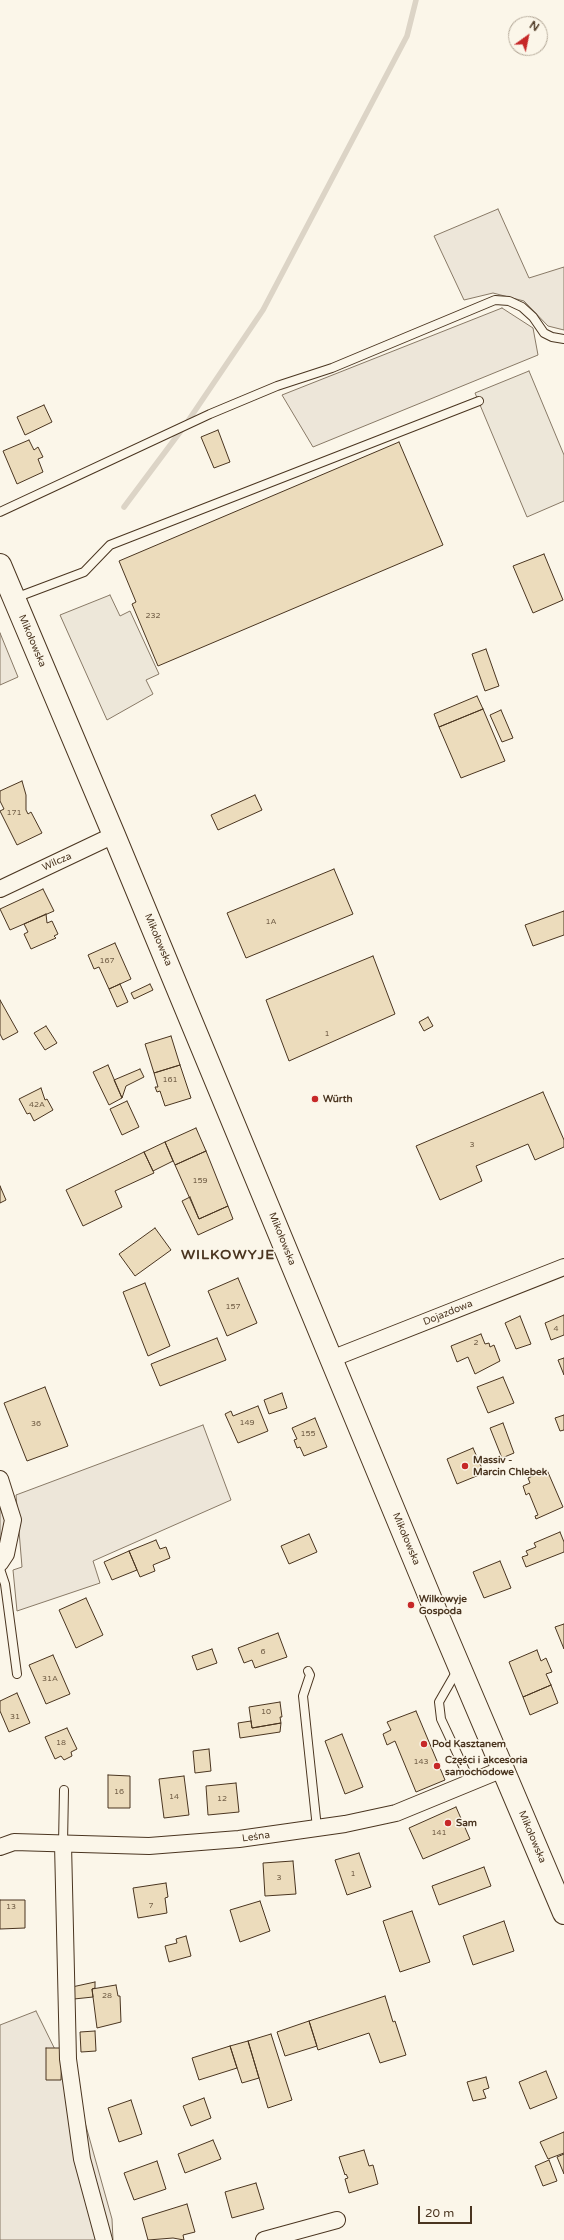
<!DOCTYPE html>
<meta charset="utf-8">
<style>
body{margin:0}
#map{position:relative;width:564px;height:2240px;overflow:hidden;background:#fbf6e9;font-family:"Varela Round",sans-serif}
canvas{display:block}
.north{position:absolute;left:508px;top:16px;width:40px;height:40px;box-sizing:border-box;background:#fbf6e9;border:1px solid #b4a999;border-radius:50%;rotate:33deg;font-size:11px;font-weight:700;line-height:16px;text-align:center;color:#4a3520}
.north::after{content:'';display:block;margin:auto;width:14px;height:18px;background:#c62828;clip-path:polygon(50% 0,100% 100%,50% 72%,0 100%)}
.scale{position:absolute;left:418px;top:2206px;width:54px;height:18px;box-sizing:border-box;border:2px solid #4a3520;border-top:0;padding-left:5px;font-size:12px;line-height:14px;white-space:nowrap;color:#4a3520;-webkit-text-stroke:3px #fbf6e9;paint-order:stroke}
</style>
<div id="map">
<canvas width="564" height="2240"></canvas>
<div class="north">N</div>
<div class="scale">20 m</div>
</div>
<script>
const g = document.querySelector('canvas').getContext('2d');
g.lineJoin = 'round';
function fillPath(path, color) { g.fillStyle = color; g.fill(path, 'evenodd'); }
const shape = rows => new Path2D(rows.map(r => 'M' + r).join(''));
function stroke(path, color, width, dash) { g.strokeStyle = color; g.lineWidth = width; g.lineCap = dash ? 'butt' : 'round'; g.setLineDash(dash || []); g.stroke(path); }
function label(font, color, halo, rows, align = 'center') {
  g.font = font + ' "Varela Round",sans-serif'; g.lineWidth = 3; g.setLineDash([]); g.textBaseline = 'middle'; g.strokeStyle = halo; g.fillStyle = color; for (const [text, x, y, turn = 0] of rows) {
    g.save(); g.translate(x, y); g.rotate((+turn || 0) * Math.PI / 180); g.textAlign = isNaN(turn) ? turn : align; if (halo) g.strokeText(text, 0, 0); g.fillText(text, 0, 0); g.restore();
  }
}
const green = shape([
 [498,209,529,278,564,267,564,330,548,326,524,301,493,293,464,300,434,236,498,209],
 [502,308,533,328,538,355,313,447,282,395,502,308],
 [0,633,18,677,0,685,0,633],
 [203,1425,231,1500,93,1561,100,1583,17,1611,13,1570,22,1567,16,1495,203,1425],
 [0,1508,6,1523,0,1547,0,1508],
 [36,2011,77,2094,112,2219,113,2240,0,2240,0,2025,36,2011]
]);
fillPath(green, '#ede6d9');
stroke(green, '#887966', 1);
const parking = shape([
 [529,371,564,455,564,501,527,517,475,393,529,371],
 [110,595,120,616,130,611,159,674,146,680,153,694,107,720,60,615,110,595]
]);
fillPath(parking, '#ede7d9');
stroke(parking, '#887966', 1);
stroke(shape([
 [124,507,186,424,263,310,407,36,416,0]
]), '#dcd4c6', 5.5);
const building = shape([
 [44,405,52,422,25,435,17,417,44,405],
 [218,430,230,462,214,468,201,437,218,430],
 [29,440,34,450,38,447,43,457,38,459,43,472,17,484,3,451,29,440],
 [399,442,443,545,158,666,132,604,136,602,119,561,399,442],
 [544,554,563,600,533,613,513,566,544,554],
 [486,649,499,686,485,691,472,654,486,649],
 [477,696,483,709,439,727,434,714,477,696],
 [483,709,505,761,461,778,439,727,483,709],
 [501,710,513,738,502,742,490,715,501,710],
 [22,781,26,795,26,810,28,814,31,812,42,833,17,845,0,811,4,809,0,801,0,791,22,781],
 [255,795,262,810,218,830,211,815,255,795],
 [334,869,353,914,246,958,227,913,334,869],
 [43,889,54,911,10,930,0,909,43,889],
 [564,911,564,935,533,946,525,925,564,911],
 [46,914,47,923,52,921,58,934,54,936,56,938,31,949,24,934,28,932,24,924,46,914],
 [115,943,131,979,109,989,99,967,94,969,88,955,115,943],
 [373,956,395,1014,289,1061,266,1000,373,956],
 [120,984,128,1002,117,1007,109,989,120,984],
 [150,984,153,990,134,999,131,993,150,984],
 [0,1000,18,1032,3,1040,0,1034,0,1000],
 [428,1017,433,1026,424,1031,419,1022,428,1017],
 [46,1026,57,1043,45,1050,34,1033,46,1026],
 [171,1036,180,1065,154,1073,145,1044,171,1036],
 [108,1065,122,1098,109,1105,93,1072,108,1065],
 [180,1065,191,1098,165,1106,160,1091,157,1092,155,1087,158,1087,154,1073,180,1065],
 [140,1069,144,1077,126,1086,122,1098,114,1080,140,1069],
 [41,1088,45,1100,47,1099,53,1110,34,1121,30,1113,27,1114,19,1099,41,1088],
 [543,1092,564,1140,564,1147,535,1160,528,1144,476,1166,482,1181,440,1200,416,1146,543,1092],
 [127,1101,139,1127,122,1135,110,1109,127,1101],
 [196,1128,206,1151,175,1165,165,1142,196,1128],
 [165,1142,173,1161,153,1171,144,1152,165,1142],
 [206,1151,228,1206,199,1219,175,1165,206,1151],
 [144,1152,154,1173,115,1191,122,1207,83,1226,66,1190,144,1152],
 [0,1186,6,1200,0,1203,0,1186],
 [190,1197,199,1219,228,1206,233,1219,198,1235,182,1201,190,1197],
 [155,1228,171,1250,135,1276,119,1254,155,1228],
 [238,1278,257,1323,227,1336,208,1291,238,1278],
 [145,1283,170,1346,148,1356,123,1292,145,1283],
 [564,1315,564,1335,551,1340,545,1323,564,1315],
 [520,1316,531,1344,516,1349,505,1323,520,1316],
 [481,1334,485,1344,489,1343,490,1347,494,1345,500,1361,475,1374,468,1357,457,1362,451,1346,481,1334],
 [217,1338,226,1360,160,1386,151,1364,217,1338],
 [564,1358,564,1375,558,1360,564,1358],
 [503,1377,514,1403,488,1413,477,1387,503,1377],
 [45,1387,68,1446,27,1461,4,1403,45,1387],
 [282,1393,287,1408,269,1414,264,1400,282,1393],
 [258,1406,268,1431,238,1443,225,1414,231,1411,233,1416,258,1406],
 [564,1415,564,1430,560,1431,555,1418,564,1415],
 [315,1418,327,1447,304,1456,300,1447,297,1448,294,1440,297,1439,292,1428,315,1418],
 [503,1423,514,1453,502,1458,490,1428,503,1423],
 [473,1448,484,1473,457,1484,447,1459,473,1448],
 [547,1470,563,1507,536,1519,535,1516,538,1515,529,1493,526,1495,523,1486,530,1483,528,1478,547,1470],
 [560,1532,564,1542,564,1552,526,1567,522,1557,528,1555,526,1551,536,1547,534,1543,560,1532],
 [309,1534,317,1552,289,1564,281,1546,309,1534],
 [156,1540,160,1549,166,1547,170,1558,153,1565,155,1571,140,1577,129,1551,156,1540],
 [129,1551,137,1570,112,1580,104,1562,129,1551],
 [500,1561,511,1588,484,1598,473,1572,500,1561],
 [86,1598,103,1635,76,1648,59,1610,86,1598],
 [564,1624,564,1649,555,1627,564,1624],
 [278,1633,287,1657,255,1668,252,1660,244,1663,238,1648,278,1633],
 [212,1649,217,1663,197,1670,192,1656,212,1649],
 [537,1650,541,1661,546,1658,552,1672,546,1674,551,1685,523,1697,509,1662,537,1650],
 [53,1655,70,1694,46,1704,29,1665,53,1655],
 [551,1685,558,1703,530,1715,523,1697,551,1685],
 [17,1693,30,1723,9,1732,0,1711,0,1701,17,1693],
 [280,1702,282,1717,280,1717,281,1723,252,1728,249,1707,280,1702],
 [416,1711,445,1780,416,1792,395,1741,387,1745,383,1734,391,1730,387,1722,416,1711],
 [251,1721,252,1728,281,1723,280,1732,240,1738,238,1723,251,1721],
 [67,1728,77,1749,71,1752,72,1756,64,1760,61,1756,55,1759,45,1737,67,1728],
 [342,1734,363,1787,345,1794,325,1741,342,1734],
 [209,1749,211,1771,195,1773,193,1751,209,1749],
 [108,1775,130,1776,130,1808,108,1808,108,1775],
 [184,1776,189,1815,164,1818,159,1779,184,1776],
 [236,1783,239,1812,208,1815,206,1786,236,1783],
 [456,1807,470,1839,423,1859,409,1828,456,1807],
 [359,1853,371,1887,347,1895,335,1860,359,1853],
 [293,1861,296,1894,265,1896,263,1863,293,1861],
 [484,1867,491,1886,439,1905,432,1886,484,1867],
 [166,1883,168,1897,165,1898,167,1913,138,1918,133,1888,166,1883],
 [0,1900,25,1900,25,1928,0,1929,0,1900],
 [260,1901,270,1931,240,1942,230,1910,260,1901],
 [412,1911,430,1962,400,1972,383,1921,412,1911],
 [504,1921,514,1951,473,1965,463,1936,504,1921],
 [186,1936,191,1956,169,1962,165,1946,177,1943,176,1939,186,1936],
 [95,1982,95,1988,92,1989,93,1997,74,1999,72,1987,95,1982],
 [116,1985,118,1996,120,1996,121,2022,97,2028,92,1989,116,1985],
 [385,1996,393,2022,395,2021,406,2055,380,2063,369,2033,318,2050,309,2021,385,1996],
 [309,2021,317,2046,285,2056,277,2032,309,2021],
 [95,2031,96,2051,81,2052,80,2032,95,2031],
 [271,2034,292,2100,268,2108,248,2041,271,2034],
 [248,2041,259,2078,242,2083,230,2046,248,2041],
 [230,2046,237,2068,199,2080,192,2058,230,2046],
 [46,2048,62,2048,61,2080,46,2080,46,2048],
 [546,2071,557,2098,530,2109,519,2082,546,2071],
 [486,2077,489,2088,483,2090,486,2098,473,2101,467,2082,486,2077],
 [204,2098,211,2118,191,2126,183,2106,204,2098],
 [131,2100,142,2134,119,2142,108,2108,131,2100],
 [564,2132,564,2153,548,2159,540,2142,564,2132],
 [213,2140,221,2159,185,2173,178,2154,213,2140],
 [364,2150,369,2166,373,2165,378,2184,349,2193,345,2179,348,2178,346,2174,345,2175,339,2157,364,2150],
 [564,2154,564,2174,557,2157,564,2154],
 [549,2160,557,2181,543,2186,535,2166,549,2160],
 [157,2161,166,2189,134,2200,124,2173,157,2161],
 [256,2183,264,2209,232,2218,225,2192,256,2183],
 [187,2204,195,2232,183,2235,184,2240,173,2238,148,2240,142,2218,187,2204]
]);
fillPath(building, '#ecdcbc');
stroke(building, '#4a3520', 1);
const service = shape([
 [0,512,210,414,277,386,332,368,495,300,509,301,522,307,533,317,544,333,552,337,564,339],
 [15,598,84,572,110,545,479,401],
 [0,1569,5,1584,17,1674],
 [458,1669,439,1702,441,1719,470,1781],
 [308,1671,310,1675,303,1696,317,1828],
 [63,1844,64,1790]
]);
const minor = shape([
 [0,889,114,835],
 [331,1359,564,1267],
 [0,1479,13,1520,6,1554,0,1563],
 [63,1844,68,2059,82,2159,104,2240],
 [0,1847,14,1842,149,1846,239,1839,345,1824,396,1813,503,1769],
 [264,2240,337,2220]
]);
const primary = shape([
 [0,565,114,835,434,1607,564,1913]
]);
stroke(service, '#4a3520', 10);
stroke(minor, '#4a3520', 18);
stroke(primary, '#4a3520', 24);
stroke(service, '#fbf6e9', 8);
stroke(minor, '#fbf6e9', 16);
stroke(primary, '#fbf6e9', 22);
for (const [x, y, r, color] of [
 [315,1099,4,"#c62828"],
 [465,1466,4,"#c62828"],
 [411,1605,4,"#c62828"],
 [424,1744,4,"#c62828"],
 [437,1766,4,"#c62828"],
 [448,1823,4,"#c62828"]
]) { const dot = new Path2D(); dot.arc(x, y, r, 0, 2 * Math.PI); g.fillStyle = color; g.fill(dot); stroke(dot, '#fbf6e9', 1.5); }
label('8px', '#725f47', null, [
 ["232",153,616],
 ["171",14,813],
 ["1A",271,922],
 ["167",107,961],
 ["1",327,1034],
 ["161",170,1080],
 ["42A",37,1105],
 ["3",472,1145],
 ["159",200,1181],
 ["157",233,1307],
 ["4",556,1329],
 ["2",476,1343],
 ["149",247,1423],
 ["36",36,1424],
 ["155",308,1434],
 ["6",263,1652],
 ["31A",50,1679],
 ["10",266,1712],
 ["31",15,1717],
 ["18",61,1743],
 ["143",421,1762],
 ["16",119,1792],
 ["14",174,1797],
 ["12",222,1799],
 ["141",439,1833],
 ["1",353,1874],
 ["3",279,1878],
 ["7",151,1906],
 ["13",11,1907],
 ["28",107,1996]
]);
label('10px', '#4a3520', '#fbf6e9', [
 ["Mikołowska",32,641,67],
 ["Wilcza",57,862,-24],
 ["Mikołowska",158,940,67],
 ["Mikołowska",282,1239,68],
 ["Dojazdowa",448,1313,-22],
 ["Mikołowska",406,1539,67],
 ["Leśna",256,1837,-8],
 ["Mikołowska",532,1837,67]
]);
label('bold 10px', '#4a3520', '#fbf6e9', [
 ["Würth",323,1099],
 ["Massiv -",473,1460],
 ["Marcin Chlebek",473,1472],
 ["Wilkowyje",419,1599],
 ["Gospoda",419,1611],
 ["Pod Kasztanem",432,1744],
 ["Części i akcesoria",445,1760],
 ["samochodowe",445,1772],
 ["Sam",456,1823]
], 'left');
g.letterSpacing = '1px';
label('bold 14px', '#4a3520', '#fbf6e9', [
 ["WILKOWYJE",228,1255]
]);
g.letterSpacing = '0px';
</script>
